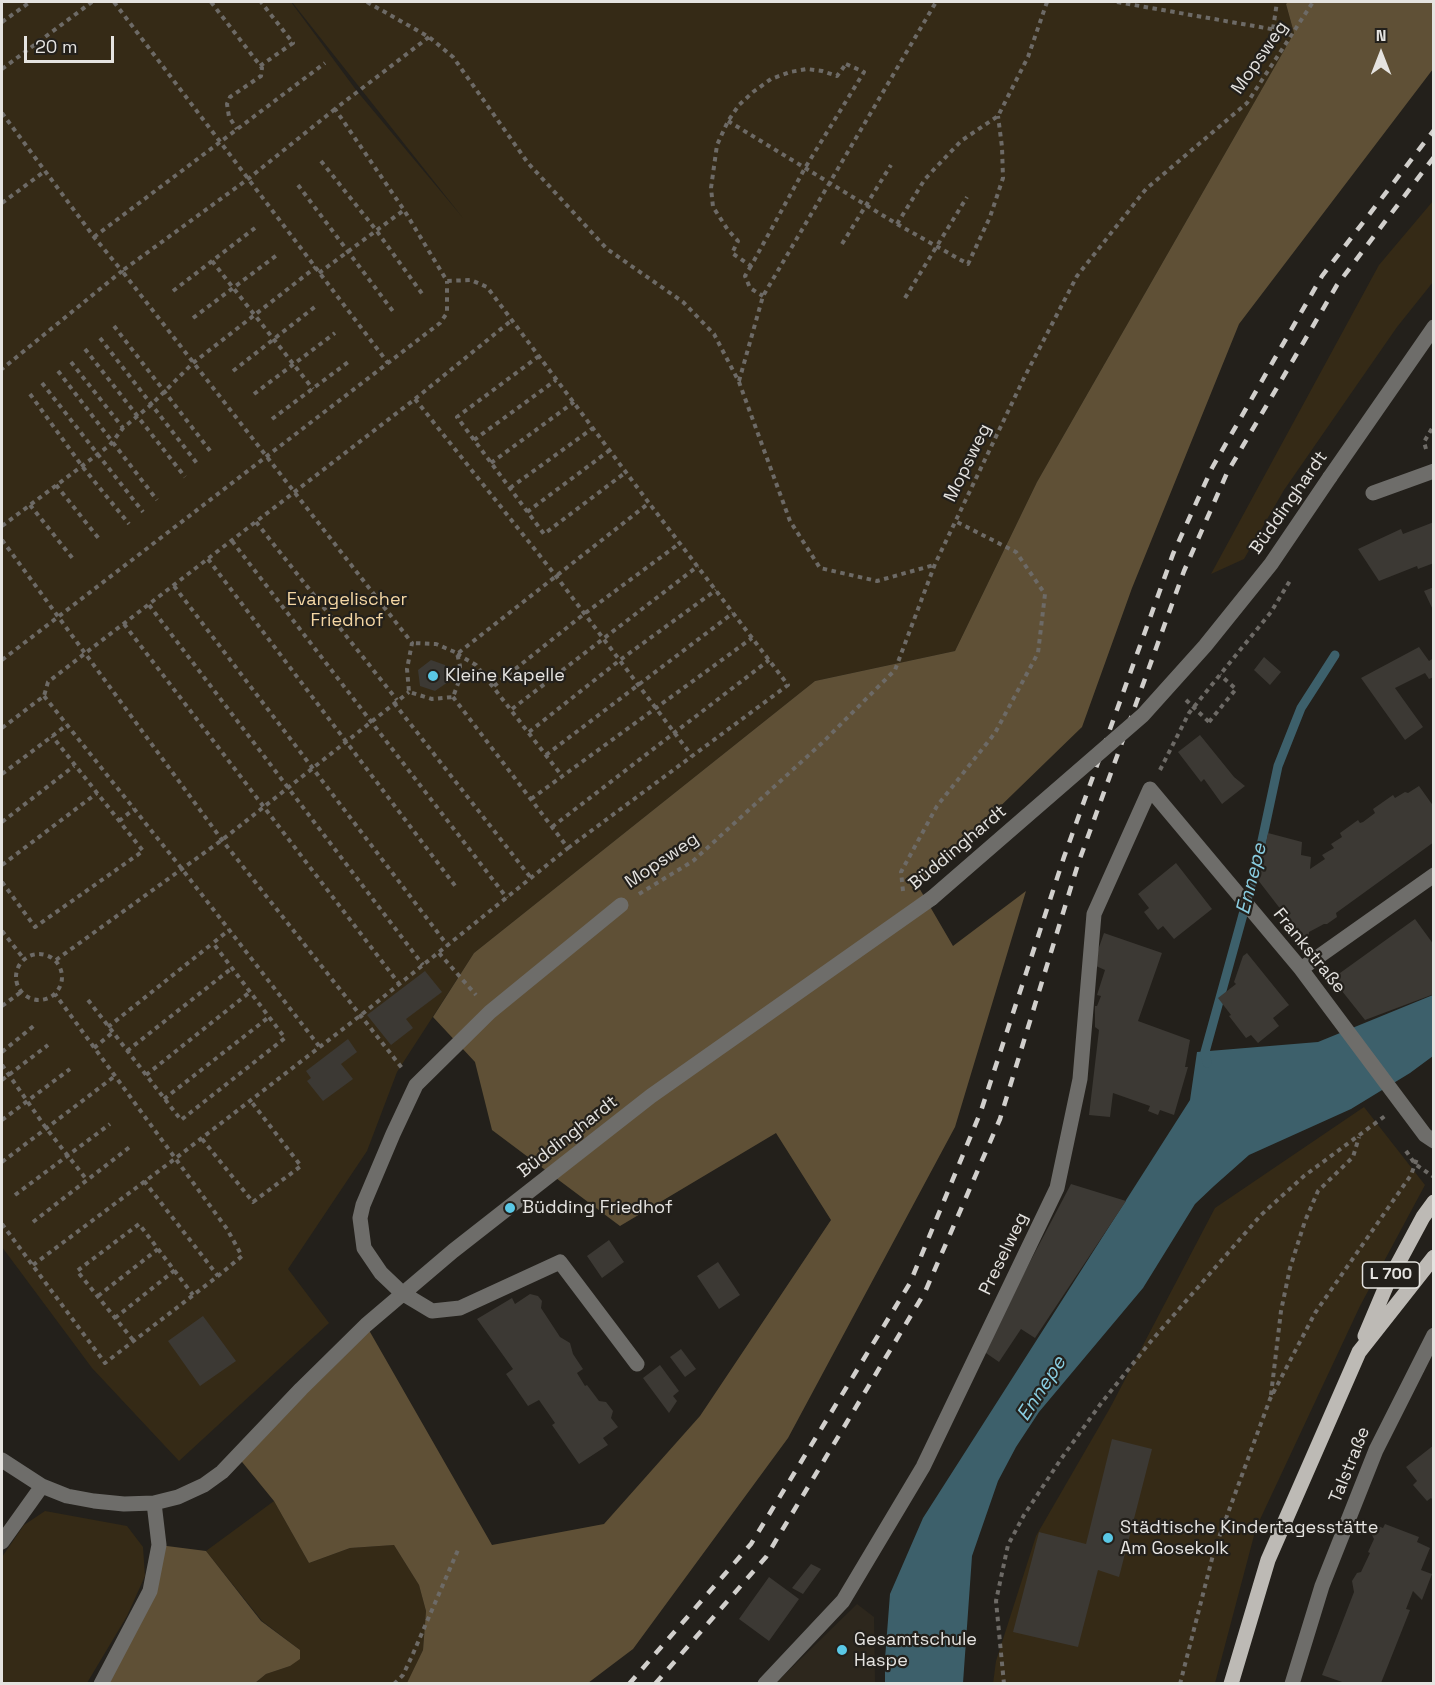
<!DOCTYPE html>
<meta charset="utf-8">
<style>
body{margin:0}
#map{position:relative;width:1435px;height:1685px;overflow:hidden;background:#23201b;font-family:"Space Grotesk",sans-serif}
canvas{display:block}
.frame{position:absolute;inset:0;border:3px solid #e5e3e0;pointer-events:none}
.north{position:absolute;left:1351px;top:24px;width:60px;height:60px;-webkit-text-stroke:4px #23201b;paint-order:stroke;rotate:0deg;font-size:16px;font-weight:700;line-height:24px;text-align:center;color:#e5e3e0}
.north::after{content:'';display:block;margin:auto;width:21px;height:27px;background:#e5e3e0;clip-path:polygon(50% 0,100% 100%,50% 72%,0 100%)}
.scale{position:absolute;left:24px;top:36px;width:90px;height:27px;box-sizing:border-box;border:3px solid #e5e3e0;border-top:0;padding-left:8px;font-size:18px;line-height:21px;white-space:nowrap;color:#e5e3e0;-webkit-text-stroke:4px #23201b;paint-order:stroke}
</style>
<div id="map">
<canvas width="1435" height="1685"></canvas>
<div class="frame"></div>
<div class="north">N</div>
<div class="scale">20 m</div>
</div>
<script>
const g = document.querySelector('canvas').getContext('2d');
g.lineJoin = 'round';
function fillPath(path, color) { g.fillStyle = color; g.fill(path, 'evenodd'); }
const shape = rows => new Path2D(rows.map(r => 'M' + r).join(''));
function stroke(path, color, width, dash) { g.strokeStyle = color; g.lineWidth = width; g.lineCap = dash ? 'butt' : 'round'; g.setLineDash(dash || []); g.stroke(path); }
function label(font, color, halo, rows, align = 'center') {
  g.font = font + ' "Space Grotesk",sans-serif'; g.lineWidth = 4.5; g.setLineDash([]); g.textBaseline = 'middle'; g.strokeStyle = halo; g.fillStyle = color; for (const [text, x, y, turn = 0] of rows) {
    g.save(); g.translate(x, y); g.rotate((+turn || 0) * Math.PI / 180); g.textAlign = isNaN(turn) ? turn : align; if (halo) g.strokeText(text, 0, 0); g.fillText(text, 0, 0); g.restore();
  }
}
fillPath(shape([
 [857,1604,874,1617,875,1683,775,1684]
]), '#2d271d');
fillPath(shape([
 [2,2,291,2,356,90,463,218,292,2,1288,2,1286,4,1294,33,1037,482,955,651,815,681,474,953,397,1072,367,1151,288,1269,329,1323,179,1461,92,1368,2,1247],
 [1433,201,1433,282,1397,327,1284,490,1244,559,1211,574,1379,265],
 [1364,1107,1425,1185,1360,1306,1256,1528,1215,1683,993,1684,996,1661,1036,1536,1110,1408,1215,1208],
 [274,1501,309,1563,350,1548,394,1545,419,1585,426,1611,423,1650,407,1684,255,1683,266,1674,290,1666,300,1650,262,1621,206,1551],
 [45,1511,127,1526,143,1547,145,1576,127,1616,87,1683,2,1683,2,1557,24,1525]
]), '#352a16');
fillPath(shape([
 [1288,2,1433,2,1433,69,1239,324,1132,588,1082,727,918,886,953,946,1026,891,955,1127,788,1438,633,1649,588,1683,407,1683,423,1650,426,1611,419,1585,394,1545,350,1548,309,1563,274,1501,238,1457,366,1325,492,1545,604,1524,700,1416,831,1220,776,1133,620,1226,492,1130,475,1062,433,1017,474,953,815,681,955,651,1037,482,1294,33,1286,4],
 [159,1545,206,1551,261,1621,300,1650,300,1659,290,1666,266,1674,255,1683,101,1684,132,1626]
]), '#5f5036');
fillPath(shape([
 [1433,995,1433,1056,1410,1073,1351,1109,1249,1155,1214,1186,1195,1204,1143,1288,1039,1412,1016,1447,998,1481,972,1556,963,1683,885,1684,885,1659,890,1594,923,1518,1190,1100,1197,1052,1318,1042]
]), '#3d606b');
stroke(shape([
 [1207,1063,1205,1052,1257,864,1278,766,1301,708,1335,655]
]), '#3d606b', 9);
fillPath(shape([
 [1434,522,1434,563,1418,569,1417,566,1379,581,1358,549,1401,529,1403,534],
 [1434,587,1434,612,1424,591],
 [1419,647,1429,661,1434,658,1434,677,1429,679,1425,673,1395,688,1423,727,1405,740,1361,678],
 [1264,657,1281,672,1270,685,1254,670],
 [431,660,445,665,448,682,435,691,420,686,418,670],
 [1200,735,1234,777,1245,786,1222,804,1204,779,1201,782,1178,752],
 [1419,786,1434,807,1434,842,1336,913,1337,917,1327,924,1324,924,1309,932,1308,940,1299,943,1295,941,1292,934,1295,928,1258,880,1268,833,1302,842,1301,855,1311,857,1310,869,1325,859,1322,855,1334,848,1331,844,1342,837,1340,833,1358,820,1360,823,1363,822,1375,813,1373,809,1393,795,1395,798,1405,792,1408,793],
 [1176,863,1212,909,1174,939,1163,926,1158,930,1144,912,1149,908,1138,894],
 [1415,919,1434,945,1434,994,1365,1020,1338,986,1340,973],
 [1104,933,1162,953,1138,1021,1190,1040,1185,1067,1188,1067,1174,1115,1160,1110,1158,1115,1148,1111,1150,1106,1113,1093,1110,1117,1089,1115,1099,1030,1095,1027,1095,1006,1097,1006,1101,996,1097,995,1105,970,1096,966,1098,950],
 [1247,953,1289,1005,1273,1018,1279,1026,1258,1043,1251,1035,1246,1038,1229,1016,1231,1015,1218,998,1236,984,1234,982,1243,956],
 [425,971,442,992,406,1019,413,1028,391,1045,367,1015],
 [348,1039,357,1052,341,1064,353,1079,323,1101,307,1081,311,1078,306,1071],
 [1071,1184,1126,1201,1035,1338,1021,1329,999,1362,983,1351],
 [609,1240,624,1262,602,1278,587,1256],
 [718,1262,740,1295,719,1309,697,1276],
 [530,1294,538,1296,542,1301,541,1308,560,1337,570,1343,573,1354,583,1369,577,1373,585,1386,587,1385,599,1401,606,1402,613,1411,611,1418,618,1427,603,1438,608,1445,579,1464,552,1425,555,1423,539,1400,528,1406,506,1374,513,1369,477,1319,512,1298,515,1304],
 [203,1316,236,1361,200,1386,168,1341],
 [681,1349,696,1369,685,1377,670,1357],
 [660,1365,679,1391,673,1396,677,1401,669,1413,643,1378],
 [1112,1439,1152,1449,1119,1577,1098,1570,1078,1647,1013,1632,1039,1532,1086,1544],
 [1434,1445,1434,1501,1431,1498,1427,1501,1413,1485,1417,1481,1406,1467],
 [1385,1524,1419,1537,1417,1542,1430,1548,1421,1570,1432,1574,1422,1600,1413,1591,1406,1609,1410,1610,1381,1683,1345,1683,1322,1675,1354,1592,1352,1581,1357,1573,1361,1572,1370,1553,1368,1552,1374,1539,1371,1533,1374,1528,1378,1526,1383,1528],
 [811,1564,821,1569,803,1594,792,1588],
 [769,1577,799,1599,769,1641,739,1619]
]), '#3c3934');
stroke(shape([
 [114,2,388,363],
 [211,2,262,68,261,76,230,97,227,104,229,117,237,129],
 [367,2,429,37,453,57,528,163,607,249,683,302,714,334,739,382,790,521,820,568,877,581,934,565],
 [1117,2,1294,33],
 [2,22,30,2],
 [1273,29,1277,2],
 [429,37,335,109,404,210,447,281,471,280,487,287,649,503,457,654],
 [846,64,864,72,805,168,751,266,732,253,738,241,728,230,713,207,711,188,717,145,728,121,739,105,753,92,771,79,790,72,807,69,822,71,837,76,846,64],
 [260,66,293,43,261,2],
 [2,69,92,2],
 [335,109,248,179,122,271,412,643,407,669,409,692,432,699,453,697,459,681,460,666,457,653,436,644,412,643],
 [2,113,94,237,122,271,2,369],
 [728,121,897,224,968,264,990,217,1003,178,1002,147,998,116],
 [321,161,376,230,423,295],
 [298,185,395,314],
 [2,203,45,171],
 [897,224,925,179,961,141,998,116,1028,57,1047,2],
 [94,237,325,63],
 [842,244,891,165],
 [212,261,313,389],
 [751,266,745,276,750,288,763,296],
 [319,273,404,210],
 [173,291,255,228],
 [905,298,967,197],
 [193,318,277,255],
 [114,326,211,452],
 [100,338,199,466],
 [85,349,185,477],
 [539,356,457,417,544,534,626,472],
 [71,362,123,428],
 [58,371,157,500],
 [233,371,316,306],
 [739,381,763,296,936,2],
 [42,383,143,512],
 [30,394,82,466,129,524],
 [254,394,335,333],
 [415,399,556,576,692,756],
 [272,419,351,360],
 [474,440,556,380],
 [1426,449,1424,442,1434,425],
 [491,463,574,402],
 [56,485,100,540],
 [510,488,593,428],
 [30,505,74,560],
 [527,512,610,450],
 [256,522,397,700],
 [2,526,110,445,123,428,152,404,193,363,316,267],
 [2,540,222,840,402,1068],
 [232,541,507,898],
 [208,559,456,887],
 [174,586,448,946],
 [149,605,423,965],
 [124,624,400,985],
 [457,654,476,665,562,776],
 [2,660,440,323,447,313,447,281],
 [494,686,584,614,680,543],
 [44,696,182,869,319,1046],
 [394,703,531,878],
 [512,709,698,566],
 [1209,722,1236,689,1220,675],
 [2,728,44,696,48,682,415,399,512,320],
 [529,732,620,660,716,590],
 [546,755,733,613],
 [1160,770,1189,713,1271,612,1291,579],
 [2,774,67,725],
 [531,799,752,638],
 [119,821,134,809],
 [2,822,74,766],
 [552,827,769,660],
 [568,848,788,685,649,503],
 [2,865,97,793],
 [2,882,35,927,143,851,52,736],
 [903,891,901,872,937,806,995,733,1038,653,1045,594,1016,552,955,521],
 [639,894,693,861,822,743,895,670,935,564,1024,378,1077,276,1146,189,1247,103,1313,2],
 [2,931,24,959],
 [439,953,476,995],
 '16 977a23 23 0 1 1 46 0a23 23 0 1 1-46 0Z',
 [56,960,222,840,409,692],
 [88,1000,181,1120,285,1038,213,943,229,930],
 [2,1006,21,992],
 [108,1027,213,943],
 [94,1048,112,1033],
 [127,1051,232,968],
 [2,1052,36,1024],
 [2,1065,46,1128,87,1180],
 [146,1075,250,992],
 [2,1080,48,1045],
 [164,1099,269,1017],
 [2,1120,70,1069],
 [202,1139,253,1202,301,1166,250,1100],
 [1406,1151,1415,1164,1434,1177],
 [2,1162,115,1076],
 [144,1181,218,1276],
 [15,1195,110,1124],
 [33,1222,131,1146],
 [2,1224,105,1363,218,1276,242,1256,227,1229,55,994],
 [33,1265,176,1158,361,1015,568,848,453,697],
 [98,1296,158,1249],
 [115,1318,175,1270],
 [133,1340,77,1271,139,1224,193,1295],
 [1271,1395,1281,1311,1290,1268,1305,1221,1318,1191,1353,1157,1359,1137],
 [394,1684,403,1675,412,1656,458,1550],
 [1004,1684,996,1601,1008,1545,1024,1515,1061,1459,1102,1402,1152,1340,1261,1215,1304,1176,1385,1116],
 [1180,1684,1214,1551,1270,1399,1315,1313,1411,1175,1418,1156]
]), '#6d6a66', 4, [4.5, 4.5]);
stroke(shape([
 [1330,477,1434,327],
 [1373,493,1434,471],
 [621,905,490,1012,416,1085,393,1134,363,1205,360,1218,364,1248,381,1273,402,1293,432,1311,460,1308,560,1262,637,1364],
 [1301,969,1434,875],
 [2,1460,42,1486,67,1496,94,1501,124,1504,154,1503,178,1497,204,1485,222,1472,301,1389,366,1325,453,1251,651,1096,932,898],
 [2,1542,42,1486],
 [101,1684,150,1591,159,1545,154,1503],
 [765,1684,843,1601,923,1467,1057,1188,1080,1079,1094,914,1150,789,1301,969,1425,1135,1434,1141],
 [1292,1684,1322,1586,1376,1450,1434,1335]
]), '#6e6d6a', 15);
stroke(shape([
 [1365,1336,1387,1284,1423,1217,1434,1202],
 [1231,1684,1268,1560,1359,1352,1434,1257]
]), '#bdbab5', 15);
stroke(shape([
 [629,1684,751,1544,910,1283,981,1111,1064,857,1173,554,1212,468,1322,276,1434,130],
 [655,1684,766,1557,925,1292,1000,1119,1078,864,1184,571,1227,473,1337,285,1434,157]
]), '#d1cfcc', 4.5, [10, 10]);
stroke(shape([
 [1186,700,1209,722]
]), '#6d6a66', 4, [4.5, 4.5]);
stroke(shape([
 [932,898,1143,715,1205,646,1271,564,1330,477]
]), '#6e6d6a', 15);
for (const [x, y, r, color] of [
 [433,676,6,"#5ac8e6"],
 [510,1208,6,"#5ac8e6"],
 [1108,1538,6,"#5ac8e6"],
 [842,1650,6,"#5ac8e6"]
]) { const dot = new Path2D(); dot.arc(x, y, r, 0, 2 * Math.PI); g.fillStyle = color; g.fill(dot); stroke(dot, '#23201b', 2); }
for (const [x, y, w] of [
 [1391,1275,57]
]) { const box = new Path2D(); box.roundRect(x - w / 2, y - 13, w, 26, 4.5); g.fillStyle = '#23201b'; g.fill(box); stroke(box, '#e5e3e0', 1.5); }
label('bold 16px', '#e5e3e0', null, [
 ["L 700",1391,1275]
]);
label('18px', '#e5e3e0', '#23201b', [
 ["Mopsweg",1260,58,-55],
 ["Mopsweg",968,463,-64],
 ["Büddinghardt",1289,503,-55],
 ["Büddinghardt",958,848,-40],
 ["Mopsweg",662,861,-34],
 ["Frankstraße",1309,951,51],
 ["Büddinghardt",568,1137,-38],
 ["Preselweg",1004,1254,-64],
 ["Talstraße",1350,1465,-68]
]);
label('18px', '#f4d6a3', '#23201b', [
 ["Evangelischer",347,600],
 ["Friedhof",347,621]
]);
label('18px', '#e5e3e0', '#23201b', [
 ["Kleine Kapelle",445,676],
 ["Büdding Friedhof",522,1208],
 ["Städtische Kindertagesstätte",1120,1528],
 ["Am Gosekolk",1120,1549],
 ["Gesamtschule",854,1640],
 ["Haspe",854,1661]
], 'left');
label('italic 20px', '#89cde1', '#23201b', [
 ["Ennepe",1252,879,-76],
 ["Ennepe",1042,1389,-57]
]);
</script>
